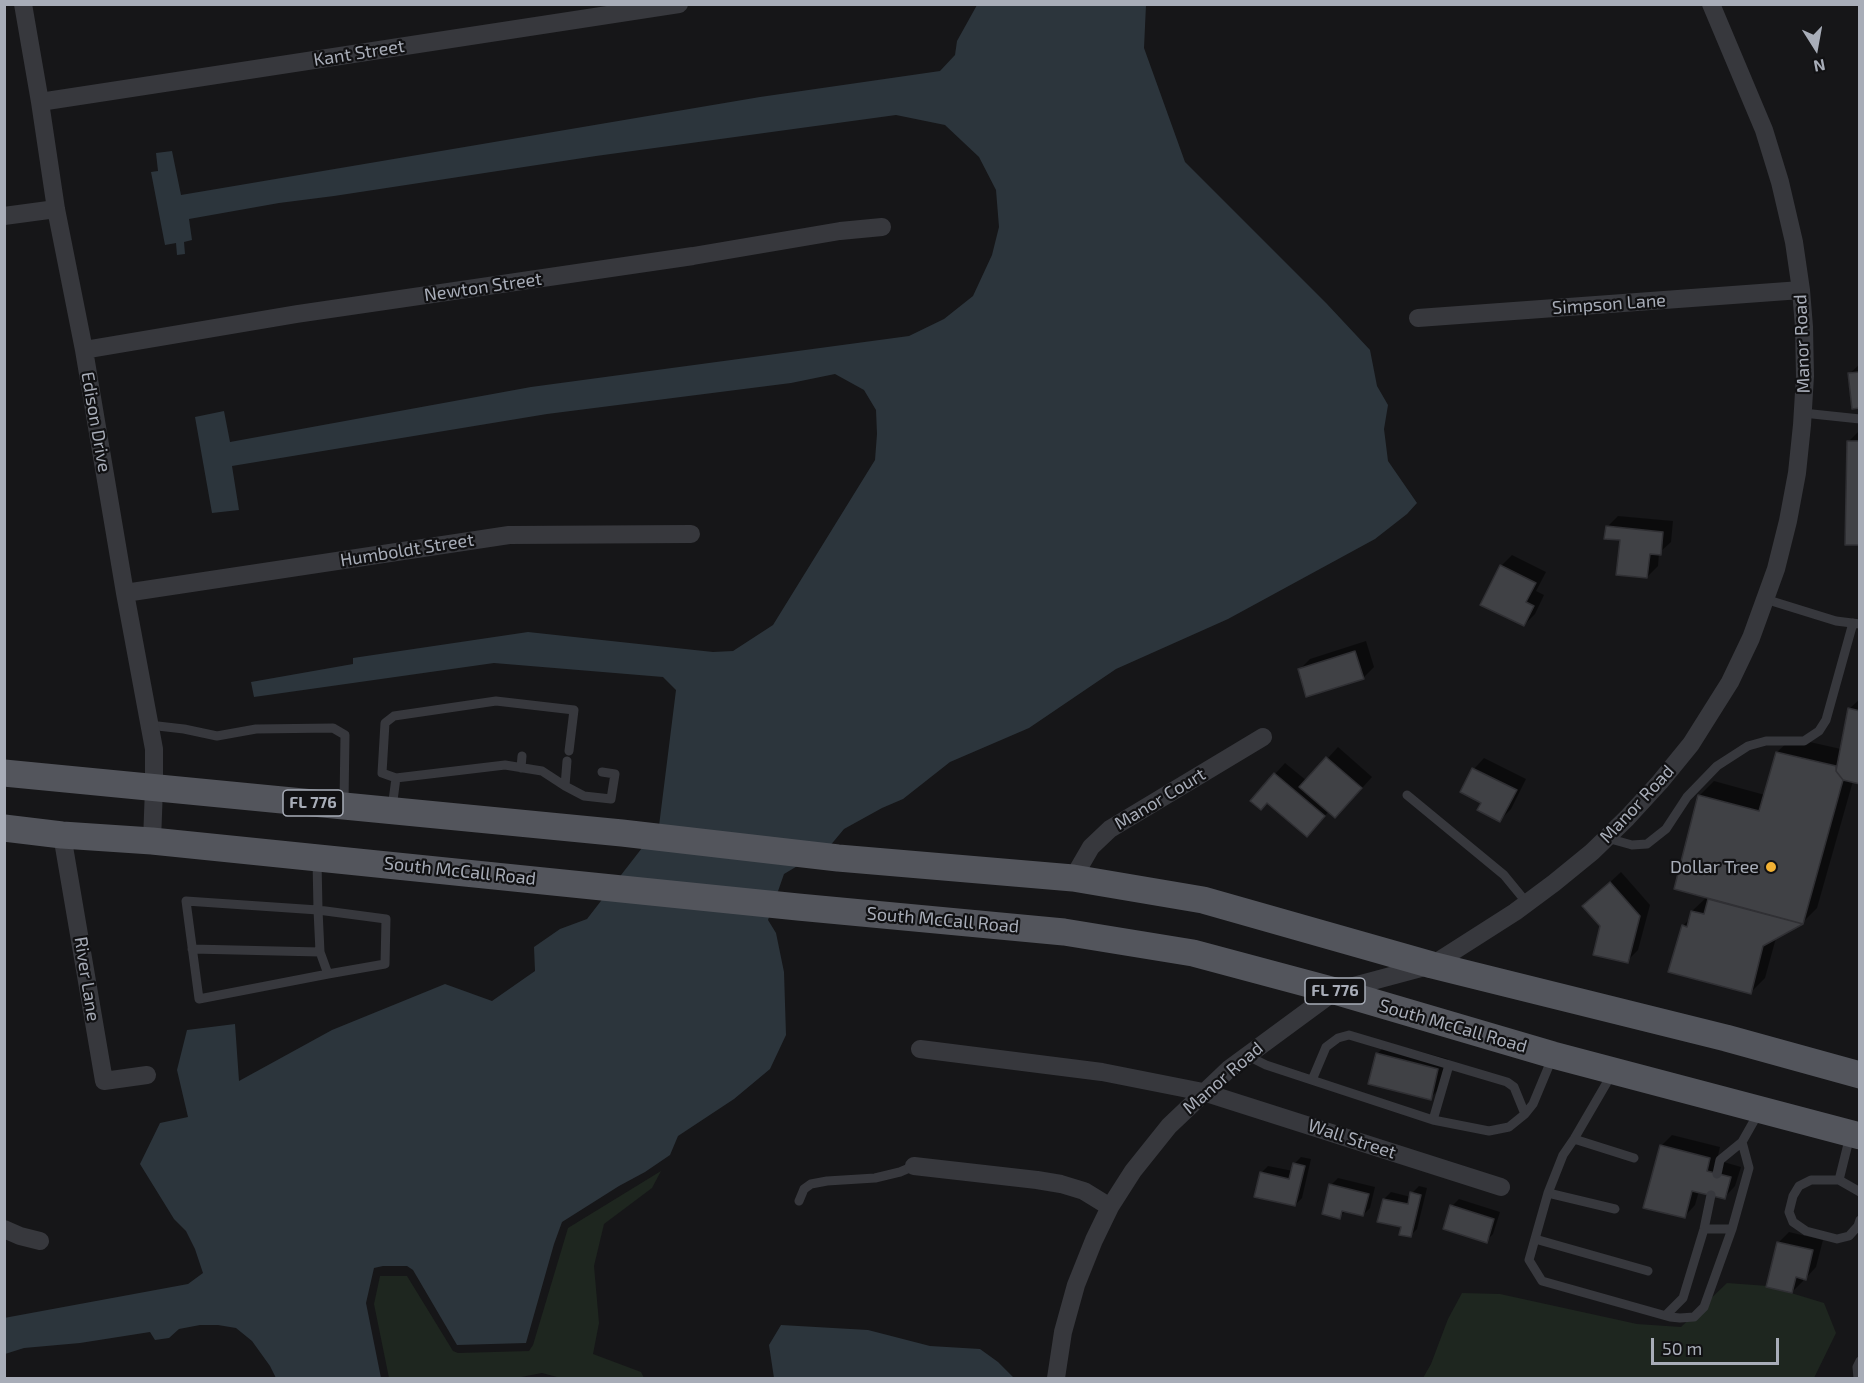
<!DOCTYPE html>
<style>
body{margin:0}
#map{position:relative;width:1864px;height:1383px;overflow:hidden;background:#161618;font-family:"Exo 2",sans-serif}
canvas{display:block}
.frame{position:absolute;inset:0;border:6px solid #a8adb8;pointer-events:none}
.north{position:absolute;left:1786px;top:18px;width:60px;height:60px;-webkit-text-stroke:4px #111113;paint-order:stroke;rotate:169deg;font-size:16px;font-weight:700;line-height:24px;text-align:center;color:#a8adb8}
.north::after{content:'';display:block;margin:auto;width:21px;height:27px;background:#a8adb8;clip-path:polygon(50% 0,100% 100%,50% 72%,0 100%)}
.scale{position:absolute;left:1651px;top:1338px;width:128px;height:27px;box-sizing:border-box;border:3px solid #a8adb8;border-top:0;padding-left:8px;font-size:18px;line-height:21px;white-space:nowrap;color:#a8adb8;-webkit-text-stroke:4px #111113;paint-order:stroke}
</style>
<div id="map">
<canvas width="1864" height="1383"></canvas>
<div class="frame"></div>
<div class="north">N</div>
<div class="scale">50 m</div>
</div>
<script>
const g = document.querySelector('canvas').getContext('2d');
g.lineJoin = 'round';
function fillPath(path, color) { g.fillStyle = color; g.fill(path, 'evenodd'); }
const shape = rows => new Path2D(rows.map(r => 'M' + r).join(''));
function stroke(path, color, width, dash) { g.strokeStyle = color; g.lineWidth = width; g.lineCap = dash ? 'butt' : 'round'; g.setLineDash(dash || []); g.stroke(path); }
function label(font, color, halo, rows, align = 'center') {
  g.font = font + ' "Exo 2",sans-serif'; g.lineWidth = 4.5; g.setLineDash([]); g.textBaseline = 'middle'; g.strokeStyle = halo; g.fillStyle = color; for (const [text, x, y, turn = 0] of rows) {
    g.save(); g.translate(x, y); g.rotate((+turn || 0) * Math.PI / 180); g.textAlign = isNaN(turn) ? turn : align; if (halo) g.strokeText(text, 0, 0); g.fillText(text, 0, 0); g.restore();
  }
}
fillPath(shape([
 [661,1171,652,1188,604,1224,594,1266,599,1323,593,1354,641,1372,644,1378,561,1378,542,1373,516,1378,389,1378,374,1304,380,1276,407,1276,453,1351,458,1353,529,1351,533,1345,568,1228],
 [1727,1283,1768,1286,1824,1303,1836,1333,1814,1378,1423,1378,1431,1364,1448,1319,1462,1293,1500,1294,1637,1324,1681,1327]
]), '#1e261f');
fillPath(shape([
 [977,5,1146,5,1144,48,1185,162,1327,304,1370,350,1377,386,1388,405,1384,429,1388,461,1417,503,1407,514,1375,539,1228,619,1116,669,1029,728,950,762,903,799,882,808,844,829,829,847,784,874,768,920,776,933,784,972,786,1035,770,1069,734,1099,678,1136,670,1155,645,1172,619,1186,562,1222,554,1244,526,1343,457,1345,413,1270,407,1266,383,1266,374,1268,366,1303,381,1378,276,1378,270,1366,252,1341,236,1328,218,1325,200,1325,179,1329,169,1338,155,1340,150,1332,80,1343,24,1348,5,1354,4,1318,188,1284,203,1273,195,1249,186,1231,174,1219,140,1164,160,1123,188,1117,177,1070,187,1030,235,1024,239,1081,332,1030,445,984,492,1001,535,971,534,947,560,929,587,919,659,826,676,690,663,677,494,663,254,697,251,682,353,664,353,658,528,632,713,652,733,651,773,625,875,460,877,434,876,410,864,390,835,374,791,383,547,414,232,466,239,510,212,513,195,417,224,411,230,442,531,387,909,336,944,319,973,296,992,255,999,227,996,190,979,157,945,125,896,115,596,156,334,196,279,203,189,219,192,240,184,242,185,254,177,255,176,243,165,245,151,172,158,171,156,153,172,151,181,195,760,97,940,71,955,55,957,41],
 [781,1325,868,1330,930,1346,980,1349,998,1362,1013,1377,1011,1378,774,1378,769,1345]
]), '#2c353c');
fillPath(shape([
 [1860,364,1860,406,1849,374],
 [1859,431,1860,544,1848,442],
 [1618,516,1673,521,1671,542,1659,553,1658,566,1647,577,1621,539,1607,527],
 [1512,555,1546,572,1536,591,1544,595,1535,614,1524,625,1501,566],
 [1366,641,1374,667,1363,678,1299,670,1310,659],
 [1860,699,1860,782,1853,781,1817,908,1802,923,1776,938,1765,978,1750,993,1683,926,1690,918,1692,911,1707,897,1699,796,1714,781,1765,795,1777,752,1792,738,1841,749,1849,709],
 [1338,747,1372,777,1346,806,1329,811,1318,824,1275,774,1285,763,1307,781],
 [1484,758,1526,779,1511,809,1500,820,1483,802,1462,792,1474,769],
 [1621,872,1650,905,1638,950,1627,961,1602,926,1595,896],
 [1388,1043,1448,1059,1441,1087,1430,1098,1377,1054],
 [1672,1135,1720,1147,1717,1160,1741,1167,1735,1186,1725,1197,1699,1191,1695,1205,1685,1216,1661,1146],
 [1301,1157,1311,1159,1302,1198,1295,1205,1261,1173,1268,1166,1293,1171,1294,1164],
 [1338,1178,1375,1187,1370,1208,1363,1215,1346,1211,1339,1217,1331,1185],
 [1419,1186,1427,1188,1417,1229,1410,1236,1384,1199,1391,1192,1411,1197,1412,1193],
 [1459,1199,1500,1212,1493,1234,1486,1241,1452,1206],
 [1789,1232,1823,1240,1816,1267,1806,1278,1803,1278,1803,1281,1792,1292,1778,1243]
]), '#0007');
const building = shape([
 [1860,372,1860,408,1852,409,1848,373,1860,372],
 [1847,441,1860,441,1860,545,1845,545,1847,441],
 [1606,526,1663,532,1661,555,1650,554,1647,578,1616,575,1620,540,1604,539,1606,526],
 [1500,565,1536,583,1526,602,1534,606,1524,626,1480,605,1500,565],
 [1355,651,1364,679,1306,697,1298,669,1355,651],
 [1848,708,1860,711,1860,784,1843,780,1836,771,1848,708],
 [1776,752,1836,766,1836,771,1843,780,1803,924,1674,889,1698,795,1759,811,1776,752],
 [1326,757,1362,788,1335,818,1299,787,1326,757],
 [1472,768,1517,790,1500,822,1477,810,1481,803,1460,792,1472,768],
 [1274,773,1325,816,1307,837,1267,803,1261,810,1250,801,1274,773],
 [1610,882,1640,916,1628,963,1593,955,1600,926,1582,906,1610,882],
 [1708,899,1803,924,1763,946,1751,994,1668,972,1682,925,1687,927,1691,911,1704,914,1708,899],
 [1376,1053,1438,1069,1431,1100,1368,1084,1376,1053],
 [1660,1145,1710,1158,1707,1171,1731,1177,1725,1199,1692,1191,1685,1218,1643,1208,1660,1145],
 [1293,1163,1305,1166,1295,1206,1254,1197,1260,1172,1289,1179,1293,1163],
 [1329,1184,1369,1194,1363,1216,1342,1211,1340,1219,1322,1214,1329,1184],
 [1410,1192,1421,1195,1411,1237,1399,1235,1401,1227,1377,1222,1383,1199,1408,1204,1410,1192],
 [1450,1205,1494,1219,1487,1243,1443,1229,1450,1205],
 [1777,1242,1813,1250,1806,1280,1796,1277,1792,1293,1766,1287,1777,1242]
]);
fillPath(building, '#404145');
stroke(building, '#303034', 1.5);
stroke(shape([
 [1803,413,1860,419],
 [1765,599,1836,621,1860,624],
 [149,725,184,729,217,736,256,729,333,728,345,735,344,803],
 [569,751,574,710,496,701,394,716,385,723,382,773,396,778,505,765,542,771,565,786,584,796,611,799,615,774,602,772],
 [521,768,522,756],
 [565,786,567,761],
 [1407,795,1504,875,1527,903],
 [392,808,396,778],
 [1607,838,1632,845,1647,844,1666,829,1687,797,1717,766,1748,746,1766,741,1804,741,1819,731,1826,720,1853,623],
 [317,860,318,910,320,952,328,974,385,964,386,919,318,910,186,901,199,999,328,974],
 [192,949,320,952],
 [1246,1055,1266,1065,1433,1120,1489,1131,1509,1127,1525,1114,1533,1104,1553,1056],
 [1613,1072,1574,1139,1563,1155,1548,1193,1529,1260,1542,1281,1670,1317,1680,1318,1694,1317,1704,1307,1732,1229,1749,1168,1742,1142],
 [1312,1080,1326,1047,1338,1038,1349,1035,1507,1082,1514,1087,1525,1114],
 [1433,1120,1449,1065],
 [1574,1139,1634,1158],
 [1717,1174,1720,1160,1742,1142,1759,1112],
 [1839,1180,1850,1136],
 [1860,1192,1839,1180,1811,1180,1799,1186,1793,1196,1789,1212,1793,1222,1806,1231,1837,1239,1849,1236,1858,1226,1860,1220],
 [1548,1193,1615,1209],
 [799,1201,804,1189,811,1184,827,1181,875,1178,900,1172,914,1166],
 [1704,1229,1732,1229],
 [1535,1239,1648,1271],
 [1666,1315,1683,1298,1704,1229,1711,1195],
 [1858,1378,1857,1367,1860,1361]
]), '#37383d', 9);
stroke(shape([
 [23,4,40,102,56,209,84,350,125,593,154,749,154,788,152,841],
 [40,102,679,4],
 [4,216,56,209],
 [1418,318,1801,290],
 [84,350,297,314,693,256,840,231,882,227],
 [125,593,509,535,691,534],
 [62,835,104,1081,147,1075],
 [1073,878,1091,847,1110,829,1263,737],
 [920,1049,1102,1072,1203,1092,1501,1187],
 [914,1166,1037,1180,1061,1184,1084,1191,1110,1207],
 [4,1229,20,1236,40,1241],
 [1056,1378,1063,1332,1076,1285,1094,1240,1110,1207,1133,1171,1169,1126,1229,1069,1335,991,1432,965,1515,912,1554,883,1592,852,1627,818,1660,782,1691,744,1730,682,1751,638,1776,569,1788,521,1797,473,1802,425,1805,376,1804,327,1801,290,1794,242,1780,182,1764,130,1711,4]
]), '#37383d', 18);
stroke(shape([
 [4,773,622,833,838,858,1073,878,1203,900,1432,965,1726,1038,1860,1075],
 [4,828,62,835,152,841,798,907,1064,932,1193,953,1335,991,1553,1055,1860,1136]
]), '#53555c', 27);
for (const [x, y, r, color] of [
 [1771,867,6,"#f2b134"]
]) { const dot = new Path2D(); dot.arc(x, y, r, 0, 2 * Math.PI); g.fillStyle = color; g.fill(dot); stroke(dot, '#111113', 2); }
for (const [x, y, w] of [
 [313,803,60],
 [1335,991,60]
]) { const box = new Path2D(); box.roundRect(x - w / 2, y - 13, w, 26, 4.5); g.fillStyle = '#111113'; g.fill(box); stroke(box, '#a8adb8', 1.5); }
label('bold 16px', '#a8adb8', null, [
 ["FL 776",313,803],
 ["FL 776",1335,991]
]);
label('18px', '#a8adb8', '#111113', [
 ["Kant Street",359,53,-9],
 ["Newton Street",483,287,-8],
 ["Simpson Lane",1609,304,-4],
 ["Manor Road",1802,344,-92],
 ["Edison Drive",96,422,80],
 ["Humboldt Street",407,550,-9],
 ["Manor Court",1160,799,-31],
 ["Manor Road",1637,804,-47],
 ["South McCall Road",460,871,6],
 ["South McCall Road",943,920,5],
 ["River Lane",87,979,81],
 ["South McCall Road",1453,1026,16],
 ["Manor Road",1223,1078,-41],
 ["Wall Street",1352,1139,18]
]);
label('18px', '#a8adb8', '#111113', [
 ["Dollar Tree",1759,867]
], 'right');
</script>
